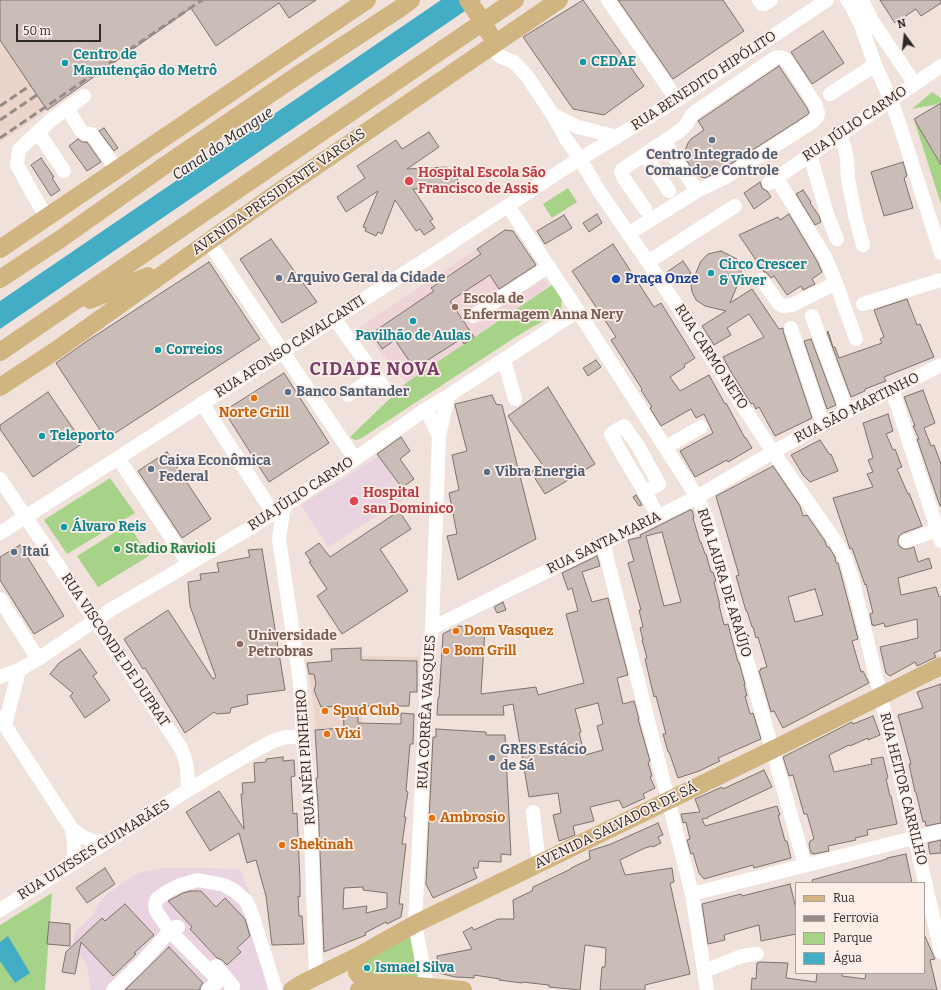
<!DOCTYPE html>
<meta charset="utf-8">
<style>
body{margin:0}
#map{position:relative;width:941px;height:990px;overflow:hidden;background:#f0e1db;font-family:Bitter,serif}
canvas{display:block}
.legend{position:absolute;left:795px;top:882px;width:130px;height:92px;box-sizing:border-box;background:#fdeee8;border:1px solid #aa9f9a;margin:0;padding:5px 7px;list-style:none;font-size:12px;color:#2e2926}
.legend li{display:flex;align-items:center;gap:8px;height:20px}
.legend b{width:20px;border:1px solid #aa9f9a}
.north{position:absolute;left:885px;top:16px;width:40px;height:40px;-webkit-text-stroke:3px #fdeee8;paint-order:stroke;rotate:345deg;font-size:11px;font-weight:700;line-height:16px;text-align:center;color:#2e2926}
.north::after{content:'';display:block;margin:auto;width:14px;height:18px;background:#2e2926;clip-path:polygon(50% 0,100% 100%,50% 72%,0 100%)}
.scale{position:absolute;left:16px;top:24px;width:85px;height:18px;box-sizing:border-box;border:2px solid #2e2926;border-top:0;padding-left:5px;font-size:12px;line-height:14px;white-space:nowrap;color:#2e2926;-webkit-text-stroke:3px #fdeee8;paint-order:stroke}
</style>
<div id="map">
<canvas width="941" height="990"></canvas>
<ul class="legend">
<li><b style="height:5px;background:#d0b580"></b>Rua</li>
<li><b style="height:5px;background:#968b87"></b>Ferrovia</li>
<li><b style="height:11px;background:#a6d388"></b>Parque</li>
<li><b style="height:11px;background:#44adc6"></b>Água</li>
</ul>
<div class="north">N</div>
<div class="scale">50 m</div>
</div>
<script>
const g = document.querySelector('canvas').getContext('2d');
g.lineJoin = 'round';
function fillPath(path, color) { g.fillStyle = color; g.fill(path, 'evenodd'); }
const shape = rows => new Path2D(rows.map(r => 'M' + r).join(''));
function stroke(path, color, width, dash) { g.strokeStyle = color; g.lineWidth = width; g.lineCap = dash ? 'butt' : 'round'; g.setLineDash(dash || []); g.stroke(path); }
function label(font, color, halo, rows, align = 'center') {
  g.font = font + ' Bitter,serif'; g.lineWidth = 3.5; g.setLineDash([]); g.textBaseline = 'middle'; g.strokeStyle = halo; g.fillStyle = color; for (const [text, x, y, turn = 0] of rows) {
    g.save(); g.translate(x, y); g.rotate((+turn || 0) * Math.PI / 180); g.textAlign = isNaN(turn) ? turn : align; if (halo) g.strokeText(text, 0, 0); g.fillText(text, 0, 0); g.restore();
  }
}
fillPath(shape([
 [0,0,203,0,47,110,0,142],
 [361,648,359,656,419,657,417,692,410,692,362,690,363,773,318,776,314,708,307,663,331,661,331,649]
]), '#ebd4ca');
fillPath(shape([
 [505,230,513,231,549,286,406,383,360,327]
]), '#eed3d7');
fillPath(shape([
 [379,456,406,498,328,547,301,505],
 [164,868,178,868,240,869,268,938,274,982,268,990,91,990,86,962,73,949,75,931,92,916,100,901,108,893,138,873]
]), '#ead3e0');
fillPath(shape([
 [932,92,941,98,941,102,934,105,912,109],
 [916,122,941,166,941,204,915,123],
 [568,188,577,202,552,218,543,204],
 [552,285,561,298,562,302,561,308,558,312,514,338,360,439,356,440,353,439,350,437,406,383],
 [110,478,135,513,67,554,44,520],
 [128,524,149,556,98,587,77,556],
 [52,893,45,990,0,990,0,925],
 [410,935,418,978,368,977,362,960]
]), '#a6d388');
fillPath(shape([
 [441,0,481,0,0,329,0,301],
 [8,936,30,973,15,983,0,961,0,942]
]), '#44adc6');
const building = shape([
 [0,0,316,0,289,18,279,3,216,46,191,8,47,110,0,40,0,0],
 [583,0,644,86,604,115,573,109,523,37,583,0],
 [618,0,723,0,744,31,673,79,618,0],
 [880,0,941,0,941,3,921,16,916,9,895,23,880,0],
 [823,31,844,63,812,84,791,52,823,31],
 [779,66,807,108,809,113,807,115,720,171,705,178,696,175,685,158,685,151,688,143,691,139,704,130,698,121,779,66],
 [941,103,941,165,914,119,941,103],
 [104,128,118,148,114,151,99,131,104,128],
 [429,132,439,147,407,169,447,167,447,170,457,170,458,184,449,185,449,188,413,189,433,219,430,221,435,228,424,235,420,229,416,231,395,200,382,234,378,232,376,236,365,231,366,228,363,227,378,191,346,212,337,197,365,178,357,166,396,140,402,149,429,132],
 [78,139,82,142,87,142,101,162,87,171,69,146,78,139],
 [41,158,54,177,52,178,60,190,51,196,31,165,41,158],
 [903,162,907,176,904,178,913,208,884,216,871,172,903,162],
 [760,182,762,188,767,191,771,197,754,209,744,193,760,182],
 [803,190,811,202,810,203,819,216,821,222,815,225,796,194,803,190],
 [597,214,602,223,589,232,583,223,597,214],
 [789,214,817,261,822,272,812,279,815,284,803,290,801,286,787,295,774,276,771,278,766,272,764,272,739,235,778,217,780,220,789,214],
 [564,215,572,228,545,244,537,231,564,215],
 [505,230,513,231,536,265,499,289,490,275,450,301,474,337,464,344,461,339,420,365,410,362,395,340,382,349,372,333,434,291,431,288,481,254,477,249,505,230],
 [271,239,317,302,282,323,240,259,271,239],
 [613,244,654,307,661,303,695,358,684,365,685,367,670,377,680,391,709,375,725,404,726,403,745,438,746,438,752,448,728,462,727,460,695,477,680,451,713,433,704,414,696,418,691,409,661,426,650,408,652,407,641,390,642,389,611,340,616,337,572,271,613,244],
 [721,251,737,259,742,274,730,303,752,289,779,329,783,328,783,331,812,418,775,436,759,407,756,409,753,403,751,404,731,372,723,357,764,337,749,314,727,328,731,335,714,345,702,326,726,311,705,306,696,300,692,292,691,284,701,261,708,254,721,251],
 [683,261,691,273,674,284,667,272,683,261],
 [209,262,260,339,106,439,56,363,87,341,209,262],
 [907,299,917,325,920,324,934,357,884,377,886,381,865,389,865,391,851,397,827,332,828,331,833,347,835,347,839,358,882,343,880,339,884,337,874,310,907,299],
 [811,339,836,405,827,409,804,341,811,339],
 [596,360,601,367,588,376,583,368,596,360],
 [284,373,329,443,269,482,224,411,284,373],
 [548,387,595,464,545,494,531,472,542,464,508,416,548,387],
 [923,390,935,423,924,428,931,446,934,445,941,464,941,506,940,506,917,439,919,439,913,426,915,426,904,397,923,390],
 [48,392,83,443,33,477,0,429,0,425,48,392],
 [492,395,496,404,502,405,536,539,458,580,447,536,457,534,449,493,459,490,452,455,467,451,455,405,455,404,492,395],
 [888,414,893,431,886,434,893,450,895,449,902,467,897,469,908,494,909,493,922,526,903,533,900,535,898,539,898,543,900,547,904,549,908,549,914,547,918,562,929,558,932,568,898,578,901,595,936,587,939,597,941,596,941,650,934,653,936,657,917,666,915,662,890,676,886,673,880,647,918,638,917,619,885,627,884,623,873,626,873,624,872,625,870,614,873,613,866,584,865,585,852,548,850,549,833,498,873,487,867,474,873,472,868,460,873,458,863,423,888,414],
 [401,437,410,451,400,459,414,479,402,488,377,454,401,437],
 [820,440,830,455,831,454,838,471,810,482,803,475,791,455,820,440],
 [167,452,211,519,182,538,138,471,167,452],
 [773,466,800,506,803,516,807,515,825,541,827,547,829,547,835,557,836,563,838,563,858,639,852,641,861,672,863,671,869,683,783,728,774,711,771,712,759,671,761,670,760,669,767,667,758,637,756,638,753,627,752,627,747,611,746,611,736,576,739,575,716,496,773,466],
 [815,589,823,615,795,622,788,597,815,589],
 [636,495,642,505,639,506,633,497,636,495],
 [690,510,692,510,694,517,693,518,700,542,701,542,705,554,706,554,711,572,713,572,716,581,714,582,720,605,719,605,724,625,728,624,738,662,739,662,745,684,744,684,747,696,745,696,750,714,753,713,761,739,718,758,720,761,699,771,678,778,669,752,668,752,663,734,666,734,656,696,654,697,645,659,647,658,642,640,643,640,640,628,643,627,639,610,641,610,628,563,634,561,628,540,641,537,640,535,690,510],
 [662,532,681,602,664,606,646,536,662,532],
 [399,511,411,529,380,549,408,591,342,634,317,596,327,589,309,562,311,561,305,553,319,543,330,557,399,511],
 [20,545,64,616,34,634,0,580,0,557,20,545],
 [262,549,285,690,247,695,248,704,231,708,230,713,217,714,214,712,185,733,145,668,143,669,124,639,168,610,213,679,216,677,190,606,188,582,201,580,200,574,219,572,217,563,250,557,248,550,262,549],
 [597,556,600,566,582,572,592,602,608,598,628,675,617,678,623,704,634,701,639,719,638,719,650,761,648,762,652,776,650,777,655,788,643,794,645,798,623,808,619,800,590,807,594,821,573,826,575,835,565,839,559,841,553,815,561,813,558,793,529,797,513,704,503,706,504,715,437,715,438,698,439,698,443,634,458,626,485,628,481,694,536,687,538,695,584,683,566,614,578,611,572,588,568,590,562,573,597,556],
 [598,703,603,724,597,726,603,750,585,755,579,733,581,732,575,709,598,703],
 [503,602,506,610,497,613,494,607,503,602],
 [361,648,361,660,417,661,417,692,410,692,409,706,358,706,358,723,401,724,401,713,414,714,413,744,410,744,406,791,408,792,404,817,406,817,402,844,406,844,399,904,403,904,401,917,387,924,386,922,365,933,366,935,324,952,318,803,316,778,318,778,315,730,344,728,343,706,321,707,314,690,316,684,314,674,309,674,307,663,332,661,331,649,361,648],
 [363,887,363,890,387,893,387,908,366,913,367,906,343,909,344,888,363,887],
 [80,649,97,673,93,676,110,700,85,718,70,696,73,693,50,674,59,663,80,649],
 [941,684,941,823,926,826,925,821,923,822,916,792,915,792,909,764,911,764,898,715,923,708,917,692,941,684],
 [873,716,880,735,868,740,868,738,850,746,849,745,829,755,834,772,872,764,871,759,883,757,888,778,886,779,890,796,891,796,897,824,867,830,868,835,855,838,856,840,828,846,829,851,814,854,811,853,809,845,810,841,814,839,807,814,804,814,793,775,789,776,783,757,852,722,853,724,873,716],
 [436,729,486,732,486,735,505,735,511,855,501,854,501,862,479,861,478,868,473,868,477,878,433,898,426,884,433,737,436,737,436,729],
 [283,757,283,761,294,760,295,776,291,777,293,814,297,813,300,881,300,897,298,896,299,916,302,916,304,944,272,945,266,896,256,860,247,863,239,833,210,851,186,812,219,791,244,829,241,794,243,794,242,783,255,782,254,763,266,762,266,759,283,757],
 [764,770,772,787,708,817,708,818,702,819,705,826,777,806,780,815,778,815,785,841,787,841,791,858,754,868,753,865,704,879,699,873,693,853,691,854,687,840,690,839,686,822,683,823,681,814,700,812,695,799,722,787,723,789,764,770],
 [658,823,663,835,658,837,661,843,653,847,652,846,645,848,620,860,625,875,672,868,674,882,670,883,690,974,645,985,645,990,600,990,602,967,605,967,606,948,585,945,580,990,549,987,549,985,522,982,522,983,499,980,500,979,474,975,474,978,455,977,439,973,437,956,472,949,463,932,472,927,474,930,498,919,514,919,513,900,532,891,533,887,571,869,571,868,590,859,589,851,611,844,658,823],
 [941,840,941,853,930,854,928,843,941,840],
 [906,854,912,883,813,883,812,880,887,859,887,858,906,854],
 [105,868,115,884,87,903,76,888,105,868],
 [790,884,796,909,796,934,761,941,759,925,724,935,725,940,708,944,702,904,741,894,742,896,790,884],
 [191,891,201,891,216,907,225,898,245,919,250,936,237,948,241,952,227,965,222,960,217,958,190,929,192,927,168,901,183,893,191,891],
 [125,904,154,935,134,953,136,954,113,976,81,942,75,974,62,972,66,952,102,918,105,921,125,904],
 [49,922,70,924,70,946,47,944,49,922],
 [924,934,935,959,930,960,937,990,751,990,752,978,756,979,757,963,760,962,788,963,786,978,816,982,817,973,842,973,842,976,865,979,866,973,924,973,924,934],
 [169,947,203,983,200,987,200,990,125,990,169,947]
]);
fillPath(building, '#cabcb6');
stroke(building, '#7e716b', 1);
stroke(shape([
 [608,0,677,100],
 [759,0,762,4,764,4,771,0],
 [847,0,852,7,861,25,875,65,891,100,900,126,941,253],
 [862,0,872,21,915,84],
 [491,45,499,56,514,62,527,76,553,115,566,139,580,159,599,191,648,262,773,452,836,542,846,560,853,582,915,838,941,952],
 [830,94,875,65],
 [67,108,81,131,86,134,91,134,93,136,117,170],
 [553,115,578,127,617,137],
 [38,132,64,171],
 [840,135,845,149,847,159,848,179,855,215,863,245],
 [645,155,669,191],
 [810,155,828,217,837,239],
 [776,177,825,257,836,283,856,339],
 [769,183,941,66],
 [508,206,578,311,697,497,707,519,805,865],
 [645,209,623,177,621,172,623,169,681,130,686,125,691,116,695,112,775,58,779,57,784,58,789,64,815,104,818,113,817,117,812,122,724,178,697,191],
 [47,217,38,203,17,165,18,156,19,150,25,144,51,120,84,96],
 [628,234,697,191,664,142],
 [208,241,355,459],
 [648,262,735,206],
 [762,280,779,304,783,306,792,305,836,283],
 [863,304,941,280],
 [473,316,549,266],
 [812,316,847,412],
 [334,318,383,386],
 [791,328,823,424],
 [504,360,515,399],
 [892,389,941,541],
 [348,395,376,376],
 [202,403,273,513],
 [426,409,439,436,432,628,428,661,415,924,427,986],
 [439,436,448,396],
 [666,447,701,427],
 [118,458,189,564],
 [0,479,181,748,185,759,187,768,188,790],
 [644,492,659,484,638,446,624,426,611,434,623,456,650,501,658,516],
 [286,504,283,512,279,539,300,682,303,741,310,803,316,976],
 [0,533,118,458,436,253,562,170,677,100,827,0],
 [906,541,937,530],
 [603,543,692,894,707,990],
 [0,599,38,659],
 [432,628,697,497,773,452,823,424,941,365],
 [0,677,19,670,38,659,112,609,252,527,355,459,426,409,448,396,578,311],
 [0,718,72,829,83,837,93,841,99,842,109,841],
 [5,725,19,670],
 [533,812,537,848,540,863],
 [67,866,74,857,74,844,72,829],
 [692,894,941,831],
 [0,910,188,790,256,750,273,741,286,737,296,737,303,741],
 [216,966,233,986,233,987,231,990],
 [704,971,742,956,757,954],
 [113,990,142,962,170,931,175,927,178,927],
 [208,990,219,981,170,931,156,911,155,905,157,899,168,891,180,885,198,880,224,885,235,891,246,901,252,914,276,990]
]), '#fff', 14);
stroke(shape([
 [468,0,483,22,489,33],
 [0,249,367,0],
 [0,279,59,240,164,166,295,77,399,9,411,0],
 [90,300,148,276],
 [0,352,515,0],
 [0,387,55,351,271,197,559,0],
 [358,956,357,966,357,973,363,979,371,983,384,983],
 [292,990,303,983,358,956,415,924,772,750,941,666],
 [359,990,395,984,463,990]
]), '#d0b580', 18);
stroke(shape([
 [0,106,31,85],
 [0,120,37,95],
 [0,138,202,0]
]), '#968b87', 3, [8, 4]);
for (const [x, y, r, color] of [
 [583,62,4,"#0f9aa8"],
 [65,63,4,"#0f9aa8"],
 [712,140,4,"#5c6f8a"],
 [409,181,5,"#e0444e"],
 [711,273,4,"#0f9aa8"],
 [279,278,4,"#5c6f8a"],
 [616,279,5,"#1a4fb4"],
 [455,307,4,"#8d6e63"],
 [413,321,4,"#0f9aa8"],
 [158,350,4,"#0f9aa8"],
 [288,392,4,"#5c6f8a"],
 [254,398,4,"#e8710a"],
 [42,436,4,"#0f9aa8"],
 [151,469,4,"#5c6f8a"],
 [487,472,4,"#5c6f8a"],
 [354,501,5,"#e0444e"],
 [64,527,4,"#0f9aa8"],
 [117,549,4,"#2e9e5b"],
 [14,552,4,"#5c6f8a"],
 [456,631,4,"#e8710a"],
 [240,644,4,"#8d6e63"],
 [446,651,4,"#e8710a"],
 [325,711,4,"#e8710a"],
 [327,734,4,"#e8710a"],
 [492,758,4,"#5c6f8a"],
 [432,818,4,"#e8710a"],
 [282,845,4,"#e8710a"],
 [367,968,4,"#0f9aa8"]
]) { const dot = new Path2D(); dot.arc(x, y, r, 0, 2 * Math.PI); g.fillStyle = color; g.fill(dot); stroke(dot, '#fdeee8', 1.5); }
label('bold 14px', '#0d838f', '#fdeee8', [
 ["Centro de",73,55],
 ["Manutenção do Metrô",73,71],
 ["CEDAE",591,62],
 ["Circo Crescer",719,265],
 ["& Viver",719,281],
 ["Pavilhão de Aulas",413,336,"center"],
 ["Correios",166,350],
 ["Teleporto",50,436],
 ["Álvaro Reis",72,527],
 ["Ismael Silva",375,968]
], 'left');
label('14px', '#2e2926', '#fdeee8', [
 ["RUA BENEDITO HIPÓLITO",704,81,-33],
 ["RUA JÚLIO CARMO",855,124,-34],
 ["AVENIDA PRESIDENTE VARGAS",279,192,-35],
 ["RUA AFONSO CAVALCANTI",290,347,-33],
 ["RUA CARMO NETO",711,357,57],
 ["RUA SÃO MARTINHO",857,408,-27],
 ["RUA JÚLIO CARMO",301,494,-33],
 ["RUA SANTA MARIA",604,543,-26],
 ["RUA LAURA DE ARAÚJO",724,583,73],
 ["RUA VISCONDE DE DUPRAT",115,650,56],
 ["RUA CORRÊA VASQUES",427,712,-87],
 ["RUA NÉRI PINHEIRO",306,757,-94],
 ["RUA HEITOR CARRILHO",903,789,76],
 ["AVENIDA SALVADOR DE SÁ",616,826,-26],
 ["RUA ULYSSES GUIMARÃES",94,850,-32]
]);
label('bold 14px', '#4e5e75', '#fdeee8', [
 ["Centro Integrado de",712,155,"center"],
 ["Comando e Controle",712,171,"center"],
 ["Arquivo Geral da Cidade",287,278],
 ["Banco Santander",296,392],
 ["Caixa Econômica",159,461],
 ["Federal",159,477],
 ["Vibra Energia",495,472],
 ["Itaú",22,552],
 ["GRES Estácio",500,750],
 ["de Sá",500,766]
], 'left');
label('bold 14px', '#be3a42', '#fdeee8', [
 ["Hospital Escola São",418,173],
 ["Francisco de Assis",418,189],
 ["Hospital",363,493],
 ["san Dominico",363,509]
], 'left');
label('bold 14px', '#164399', '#fdeee8', [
 ["Praça Onze",625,279]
], 'left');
label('bold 14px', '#785e54', '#fdeee8', [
 ["Escola de",463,299],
 ["Enfermagem Anna Nery",463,315],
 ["Universidade",248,636],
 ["Petrobras",248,652]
], 'left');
label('bold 14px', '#c56008', '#fdeee8', [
 ["Norte Grill",254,413,"center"],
 ["Dom Vasquez",464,631],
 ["Bom Grill",454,651],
 ["Spud Club",333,711],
 ["Vixi",335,734],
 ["Ambrosio",440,818],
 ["Shekinah",290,845]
], 'left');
label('bold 14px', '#27864d', '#fdeee8', [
 ["Stadio Ravioli",125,549]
], 'left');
label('italic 15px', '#162d34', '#fdeee8', [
 ["Canal do Mangue",223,144,-34]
]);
g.letterSpacing = '1px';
label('bold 18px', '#763b66', '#fdeee8', [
 ["CIDADE NOVA",375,370]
]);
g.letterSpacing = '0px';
</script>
